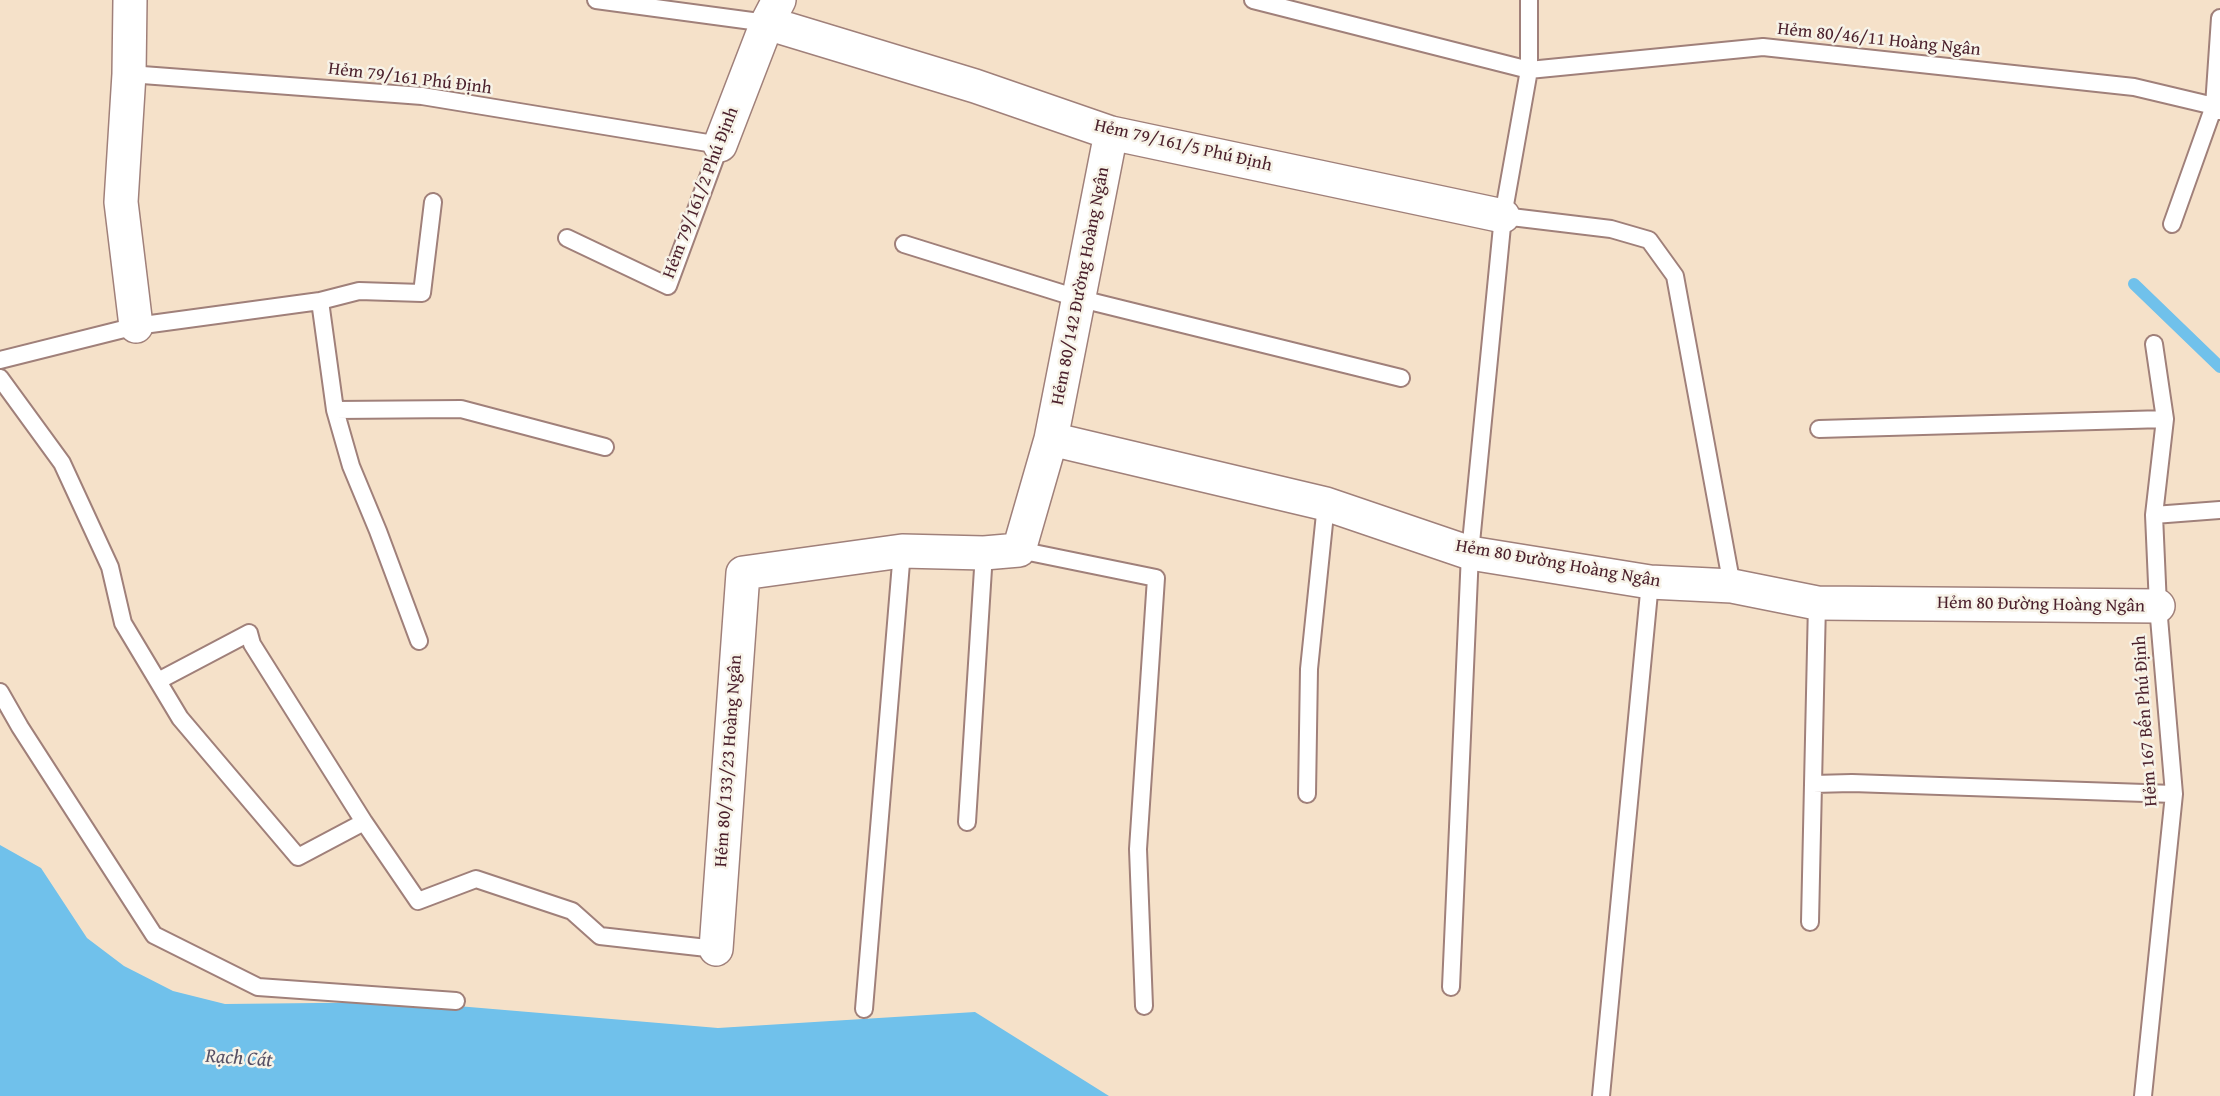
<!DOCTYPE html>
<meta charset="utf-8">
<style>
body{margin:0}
canvas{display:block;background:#f5e1c9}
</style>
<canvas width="2220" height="1096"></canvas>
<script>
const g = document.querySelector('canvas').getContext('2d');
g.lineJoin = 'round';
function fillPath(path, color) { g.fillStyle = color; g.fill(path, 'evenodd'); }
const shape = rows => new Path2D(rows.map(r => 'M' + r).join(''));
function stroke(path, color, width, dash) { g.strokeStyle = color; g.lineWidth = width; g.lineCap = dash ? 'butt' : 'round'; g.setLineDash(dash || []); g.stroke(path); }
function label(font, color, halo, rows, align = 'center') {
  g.font = font + ' "Gentium Book Plus",serif'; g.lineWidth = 5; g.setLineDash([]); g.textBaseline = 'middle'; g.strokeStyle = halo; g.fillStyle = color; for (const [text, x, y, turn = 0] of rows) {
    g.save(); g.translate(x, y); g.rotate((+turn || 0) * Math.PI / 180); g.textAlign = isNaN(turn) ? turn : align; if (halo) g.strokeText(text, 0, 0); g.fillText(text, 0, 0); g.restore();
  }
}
fillPath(shape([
 [0,845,41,868,87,938,124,966,173,991,225,1004,410,1002,718,1028,975,1012,1109,1096,0,1096]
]), '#70c1eb');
stroke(shape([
 [2134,284,2220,367]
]), '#70c1eb', 12);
const service = shape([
 [596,0,767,23],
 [1253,0,1529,70,1763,47,2134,87,2214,106,2220,111],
 [129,74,422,96,720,145,668,286,567,238],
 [1503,216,1611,229,1649,240,1675,276,1732,586],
 [2172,224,2214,106,2220,18],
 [904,244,1077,298,1401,378],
 [320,301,335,410,351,466,378,531,419,641],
 [0,360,136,326,320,301,359,291,422,293,433,202],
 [0,378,62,463,110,567,123,623,180,718,298,857,364,822],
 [335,410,461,409,605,447],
 [1819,429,2165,419],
 [2154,515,2220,510],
 [1019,550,1156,578,1138,849,1144,1006],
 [1817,603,1813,784,1852,783,2174,794],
 [158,681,249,633,252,644,364,822,418,901,476,879,572,911,600,936,716,949],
 [0,692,20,727,154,935,258,987,456,1001],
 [1307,794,1309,669,1326,504],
 [967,822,984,553],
 [1810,922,1813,784],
 [1451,987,1470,553,1503,216,1529,70,1529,0],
 [864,1009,902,551],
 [1601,1096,1650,582],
 [2143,1096,2174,794,2158,606,2154,515,2165,419,2154,344]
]);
const minor = shape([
 [130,0,129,74,121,202,136,326],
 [767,23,975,86,1111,133,1503,216],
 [720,145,767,23,779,0],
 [1051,439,1111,133],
 [716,949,743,573,902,551,984,553,1019,550,1051,439,1326,504,1470,553,1650,582,1732,586,1817,603,2158,606]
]);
stroke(service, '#a0807a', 20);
stroke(minor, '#a0807a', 36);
stroke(service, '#fff', 16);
stroke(minor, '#fff', 33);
label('18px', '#4a1f2b', '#f7f3e8', [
 ["Hẻm 80/46/11 Hoàng Ngân",1879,40,6],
 ["Hẻm 79/161 Phú Định",410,79,7],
 ["Hẻm 79/161/5 Phú Định",1183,146,13],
 ["Hẻm 79/161/2 Phú Định",701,193,-69],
 ["Hẻm 80/142 Đường Hoàng Ngân",1081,286,-79],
 ["Hẻm 80 Đường Hoàng Ngân",1558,564,10],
 ["Hẻm 80 Đường Hoàng Ngân",2041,605,1],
 ["Hẻm 167 Bến Phú Định",2146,721,-94],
 ["Hẻm 80/133/23 Hoàng Ngân",729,761,-86]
]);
label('italic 20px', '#555065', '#f7f3e8', [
 ["Rạch Cát",239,1059,4]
]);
</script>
